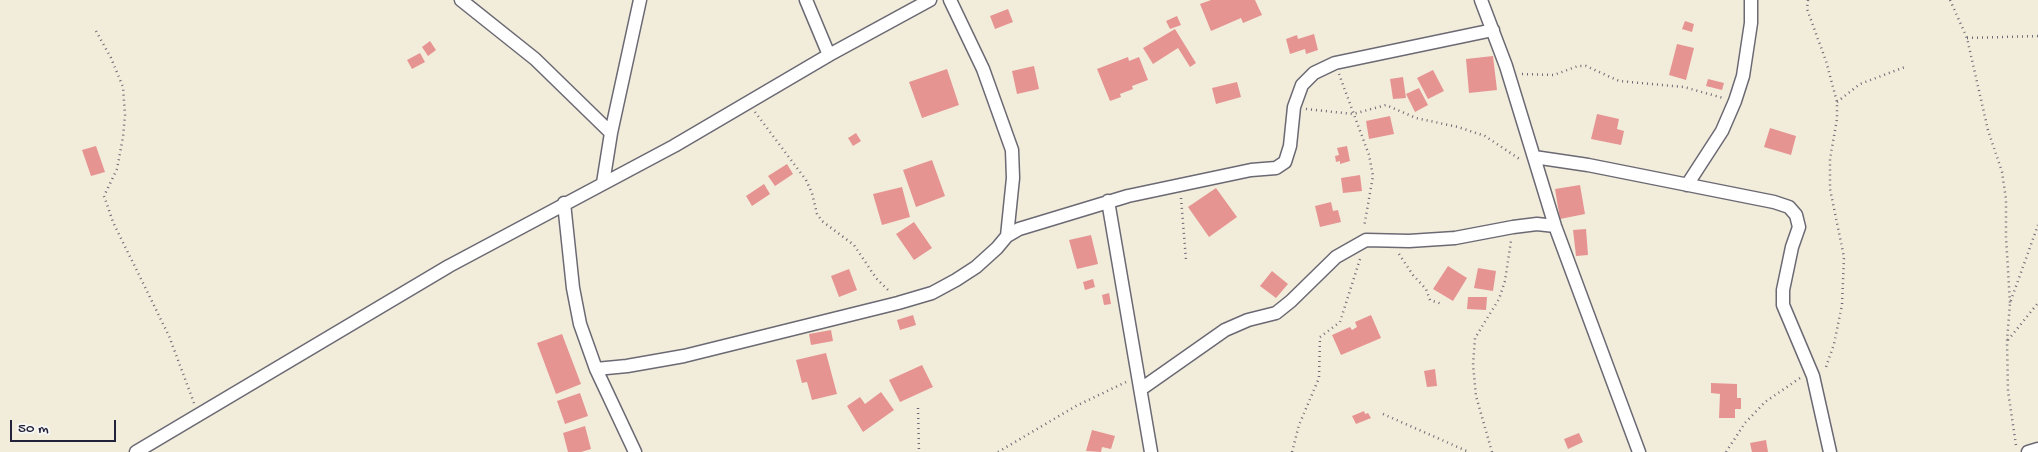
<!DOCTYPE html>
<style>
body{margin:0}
#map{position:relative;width:2038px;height:452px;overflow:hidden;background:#f2ecdb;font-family:"Gochi Hand",sans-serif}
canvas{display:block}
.scale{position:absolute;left:10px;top:420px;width:106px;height:22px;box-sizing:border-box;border:2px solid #22223b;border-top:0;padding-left:6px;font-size:15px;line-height:18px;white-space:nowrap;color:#22223b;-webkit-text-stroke:4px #f6f6f2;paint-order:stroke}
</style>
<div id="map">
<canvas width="2038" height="452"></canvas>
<div class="scale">50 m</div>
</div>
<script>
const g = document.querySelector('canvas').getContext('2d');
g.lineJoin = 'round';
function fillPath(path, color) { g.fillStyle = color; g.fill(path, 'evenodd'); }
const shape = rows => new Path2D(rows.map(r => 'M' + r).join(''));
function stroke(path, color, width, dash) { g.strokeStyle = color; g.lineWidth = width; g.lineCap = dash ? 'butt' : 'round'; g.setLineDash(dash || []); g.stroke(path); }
fillPath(shape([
 [1211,0,1255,0,1262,15,1243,23,1241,18,1211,31,1200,4],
 [1008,9,1013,22,995,29,990,16],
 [1177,16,1181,25,1170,29,1166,21],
 [1685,21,1694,24,1692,32,1682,29],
 [1175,29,1196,63,1190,67,1178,48,1153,64,1143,48],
 [1314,34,1318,50,1306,54,1305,49,1290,54,1286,39,1297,35,1298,39],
 [430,41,436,50,428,56,422,47],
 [1677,44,1694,48,1686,80,1669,75],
 [420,53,425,62,412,69,407,60],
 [1493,56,1497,90,1469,93,1466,59],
 [1128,57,1129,61,1139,57,1148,80,1132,86,1133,89,1120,94,1121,97,1110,101,1097,69],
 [1034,66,1039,89,1017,94,1012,71],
 [947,69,959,105,922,118,909,82],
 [1433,70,1444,91,1428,99,1417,78],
 [1403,77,1406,98,1393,99,1390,79],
 [1708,79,1724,83,1722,90,1706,86],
 [1237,82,1241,97,1216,104,1212,88],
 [1419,88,1428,105,1415,112,1406,94],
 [1597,114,1619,119,1617,129,1624,131,1621,145,1591,139],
 [1390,116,1394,134,1369,139,1366,121],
 [1770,128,1796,136,1791,155,1764,147],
 [856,133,861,141,853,146,848,138],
 [96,146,105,172,91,176,82,150],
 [1347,146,1350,161,1340,164,1340,161,1336,162,1335,156,1339,155,1337,148],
 [932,160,945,196,916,207,903,170],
 [787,164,793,174,775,186,768,176],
 [1360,175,1362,191,1343,193,1341,178],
 [764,184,770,194,752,206,746,196],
 [1580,185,1585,214,1560,219,1555,189],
 [902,187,910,217,882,225,873,194],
 [1216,188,1237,217,1209,237,1188,207],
 [1331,202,1333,211,1338,210,1341,222,1320,227,1315,206],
 [914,222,932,248,914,260,896,234],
 [1586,229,1588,255,1576,256,1573,230],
 [1091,235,1098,264,1077,269,1069,240],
 [1448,266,1467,278,1453,301,1433,289],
 [1478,268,1496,271,1493,291,1474,288],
 [849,269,857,290,839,297,831,276],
 [1272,271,1288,284,1276,298,1260,286],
 [1093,279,1095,287,1085,290,1083,282],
 [1109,293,1111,304,1104,305,1102,295],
 [1468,297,1487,297,1486,310,1467,309],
 [913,315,916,325,900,330,897,320],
 [1371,315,1381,338,1341,355,1332,335,1350,327,1352,330,1357,327,1355,322],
 [831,330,833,341,811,345,809,334],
 [562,334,581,384,556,394,537,343],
 [826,353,837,394,812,400,807,382,802,383,796,360],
 [922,365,933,387,900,402,889,380],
 [1435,369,1437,386,1427,387,1424,371],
 [1711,383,1737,384,1737,398,1741,398,1741,409,1735,409,1735,418,1719,418,1720,394,1711,393],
 [881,392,894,410,863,432,847,406,860,397,865,404],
 [580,393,588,416,565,424,557,401],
 [1364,411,1365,414,1368,413,1371,418,1356,424,1352,416],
 [585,426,591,449,581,452,568,452,563,433],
 [1092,430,1115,436,1111,449,1102,447,1101,452,1086,451],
 [1579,433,1583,442,1568,449,1564,439],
 [1766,440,1768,452,1752,452,1750,443]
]), '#e69492');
const street = shape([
 [461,0,535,59,611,133],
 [806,0,829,55],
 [950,0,983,69,1012,150,1013,178,1007,236],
 [1481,0,1506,66,1555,226,1639,452],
 [1534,157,1588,165,1774,202,1789,207,1796,215,1799,227,1792,247,1783,290,1783,305,1813,376,1830,452],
 [603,183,611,133,640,0],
 [1687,185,1722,131,1735,101,1743,76,1751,23,1751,0],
 [1108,201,1151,452],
 [564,203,573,288,580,324,596,369,635,452],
 [596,369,627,366,684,356,898,303,932,293,956,280,976,267,997,248,1007,236,1019,229,1128,196,1251,170,1276,168,1285,162,1290,146,1294,107,1302,85,1314,73,1335,63,1493,30],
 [1141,389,1225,330,1248,320,1276,313,1291,301,1336,257,1366,240,1409,241,1455,238,1513,227,1537,224,1555,226],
 [136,452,449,266,674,146,829,55,930,0],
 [2028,452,2038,449]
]);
stroke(street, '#6b6973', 15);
stroke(shape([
 [1808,0,1807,9,1826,61,1837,102,1837,119,1830,159,1830,189,1844,257,1842,305,1834,344,1825,370],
 [1950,0,1967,38,1988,130,2002,172,2006,199,2006,237,2010,303],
 [96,31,111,58,123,87,125,115,123,137,117,169,104,196,113,222,169,336,194,403],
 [1967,38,2038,36],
 [1339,74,1369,155,1373,176,1364,227],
 [1522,74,1554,75,1578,66,1586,66,1619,81,1684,87,1723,98],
 [1837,102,1860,84,1905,67],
 [1306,109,1353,114,1386,105,1416,118,1458,127,1485,136,1521,160],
 [755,112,806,180,812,193,817,214,822,221,854,245,876,278,890,292],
 [1181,198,1186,260],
 [1399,254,1413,275,1426,289,1430,300,1442,304],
 [2008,340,2038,303],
 [918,408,919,452],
 [1383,414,1469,452],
 [2016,445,2008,391,2007,341,2010,303,2038,225],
 [998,452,1076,406,1126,382],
 [1292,452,1299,425,1319,378,1320,337,1340,322,1360,259],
 [1492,452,1476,396,1473,365,1475,338,1499,299,1505,281,1511,241],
 [1726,452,1745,423,1765,402,1800,378]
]), '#6b6973', 2.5, [1, 4]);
stroke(street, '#fff', 12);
</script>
